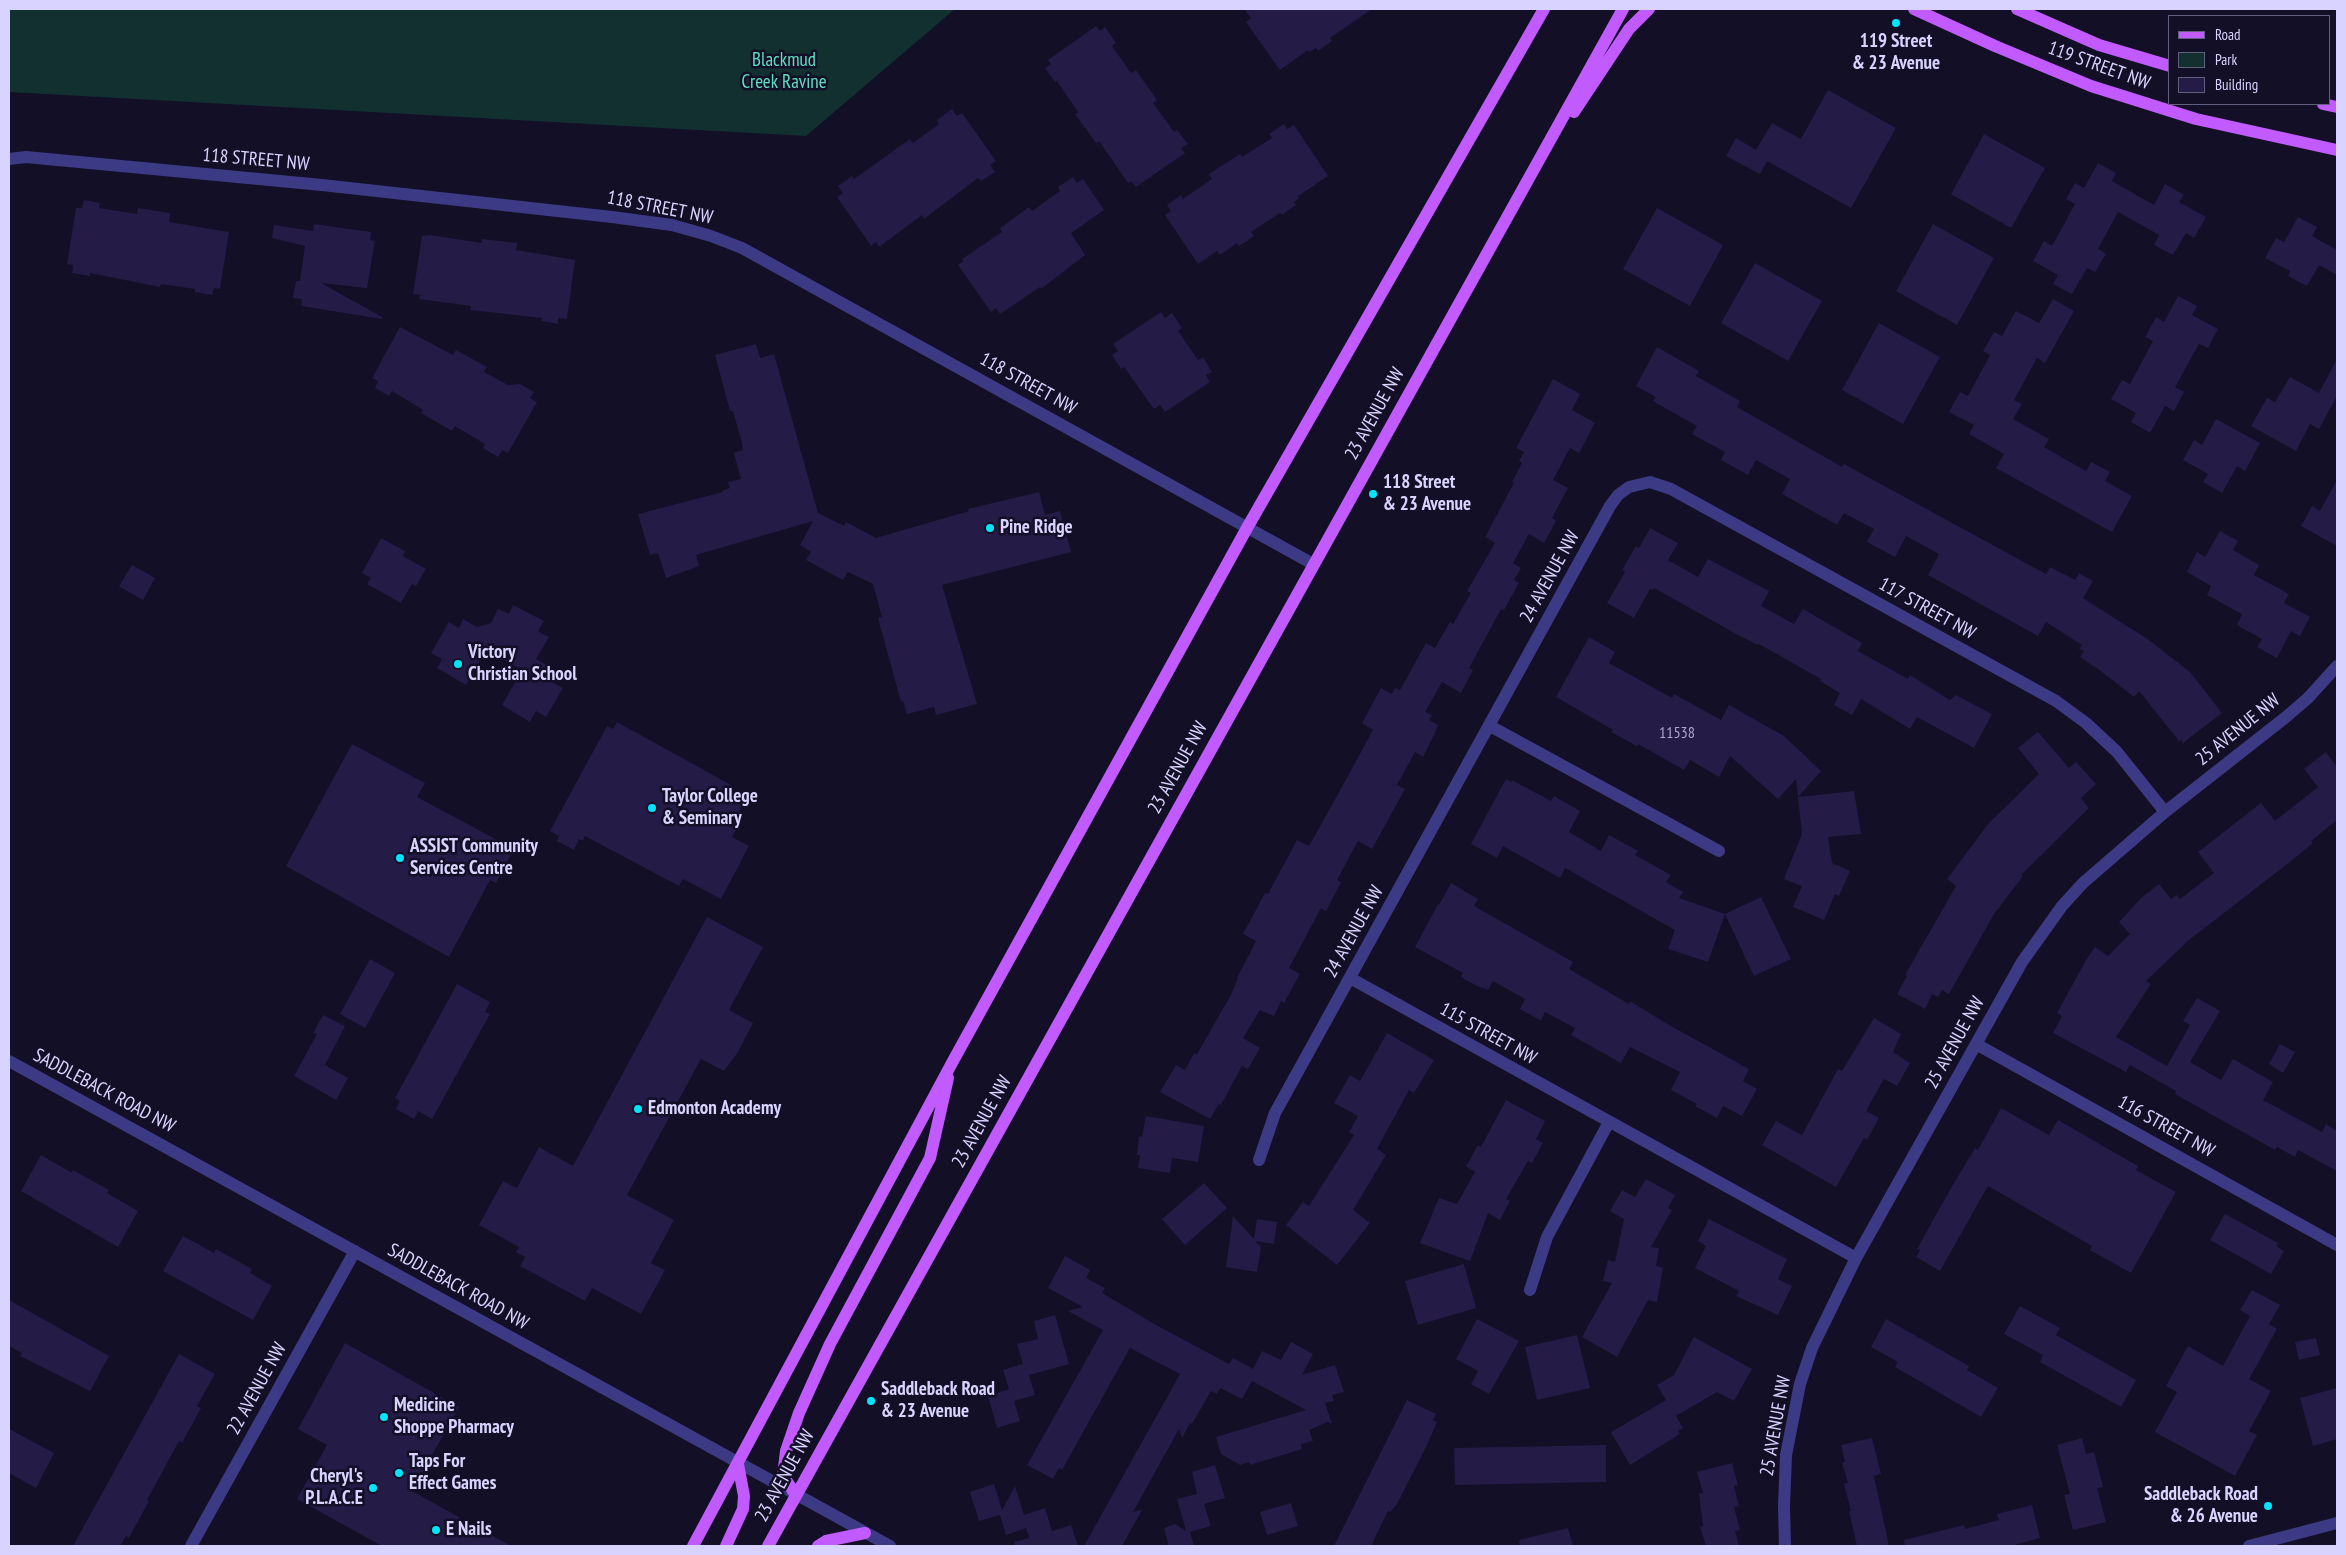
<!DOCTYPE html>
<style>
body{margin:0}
#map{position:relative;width:2346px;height:1555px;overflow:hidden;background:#130f26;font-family:"PT Sans Narrow",sans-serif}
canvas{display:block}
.frame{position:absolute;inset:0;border:10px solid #d9d4ff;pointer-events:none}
.legend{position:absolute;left:2168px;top:15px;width:162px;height:90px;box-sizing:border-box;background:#130f26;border:1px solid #625e7d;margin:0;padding:6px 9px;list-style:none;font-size:15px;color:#d9d4ff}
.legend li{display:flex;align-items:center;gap:10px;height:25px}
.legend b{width:25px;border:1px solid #625e7d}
</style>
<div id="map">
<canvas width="2346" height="1555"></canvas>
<div class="frame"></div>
<ul class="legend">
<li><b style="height:6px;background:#c25bff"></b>Road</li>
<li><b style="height:14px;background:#12302f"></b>Park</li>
<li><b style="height:14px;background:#241b47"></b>Building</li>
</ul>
</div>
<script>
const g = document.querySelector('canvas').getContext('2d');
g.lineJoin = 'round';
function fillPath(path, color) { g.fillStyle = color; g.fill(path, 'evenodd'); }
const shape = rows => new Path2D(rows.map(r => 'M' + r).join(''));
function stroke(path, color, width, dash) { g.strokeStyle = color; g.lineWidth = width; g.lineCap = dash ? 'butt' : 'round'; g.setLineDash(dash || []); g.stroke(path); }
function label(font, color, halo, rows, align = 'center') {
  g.font = font + ' "PT Sans Narrow",sans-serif'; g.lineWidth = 5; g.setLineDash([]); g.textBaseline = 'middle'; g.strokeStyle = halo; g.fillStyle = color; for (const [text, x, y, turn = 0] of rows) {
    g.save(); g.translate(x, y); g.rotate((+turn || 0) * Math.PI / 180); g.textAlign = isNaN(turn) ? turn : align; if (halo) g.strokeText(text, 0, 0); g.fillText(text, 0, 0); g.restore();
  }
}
fillPath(shape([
 [9,9,955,9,806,136,9,92]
]), '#12302f');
fillPath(shape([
 [1244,9,1372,9,1330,38,1332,41,1318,51,1316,48,1309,52,1308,50,1280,70,1246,22,1251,18],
 [1096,26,1100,31,1105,27,1116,43,1112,46,1131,73,1136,70,1157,100,1153,103,1174,132,1177,130,1188,144,1181,148,1185,153,1136,187,1131,181,1128,183,1099,141,1096,143,1075,114,1078,112,1057,81,1055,82,1045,68,1051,64,1048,60],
 [1828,90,1896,128,1851,208,1767,161,1760,174,1726,156,1736,138,1756,150,1772,123,1801,139],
 [952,109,957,116,962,113,996,161,990,165,995,172,981,181,978,178,924,219,922,215,879,247,876,242,871,246,837,197,843,193,838,186,852,176,854,179,910,139,913,143,939,124,937,120],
 [1284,124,1287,129,1294,125,1328,176,1298,196,1299,198,1294,202,1296,205,1282,215,1280,213,1251,232,1254,236,1239,246,1237,243,1220,255,1217,251,1198,264,1165,215,1171,211,1167,205,1181,195,1183,199,1212,179,1209,174,1240,154,1242,157,1272,138,1269,134],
 [1984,134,2045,168,2011,228,1951,194],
 [2098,163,2116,173,2112,181,2154,205,2165,184,2184,195,2179,202,2206,217,2194,238,2186,233,2173,255,2154,245,2159,235,2118,212,2098,249,2106,254,2095,272,2087,268,2072,294,2053,284,2058,275,2033,261,2044,241,2052,246,2075,204,2066,199,2075,183,2084,188],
 [1073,177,1077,183,1083,179,1104,210,1071,233,1085,255,1041,289,1040,287,1000,314,996,308,991,312,958,265,964,261,962,259,1002,232,1000,228,1029,207,1032,211,1060,191,1058,187],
 [84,200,100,203,99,208,137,214,138,208,170,213,169,222,229,232,220,289,214,288,212,295,195,292,195,289,161,284,160,287,90,273,90,276,72,273,73,265,67,264,76,208,82,208],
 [1657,208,1723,245,1690,306,1623,269],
 [2298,217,2317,227,2312,236,2337,250,2337,275,2319,265,2307,286,2288,276,2290,271,2265,258,2276,238,2284,242],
 [314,224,371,232,370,240,375,241,367,288,321,283,382,317,382,319,301,306,302,299,293,298,296,281,300,281,305,246,272,238,274,225,313,231],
 [1933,224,1994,258,1957,325,1896,291],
 [430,235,482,243,482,239,517,243,516,250,575,260,567,319,558,318,558,324,541,321,542,318,470,310,471,306,419,299,420,295,413,294,422,236],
 [1755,263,1822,301,1788,361,1721,323],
 [2178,296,2197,306,2192,315,2218,329,2208,348,2199,344,2175,387,2184,392,2174,411,2165,406,2150,433,2131,422,2136,413,2111,399,2122,380,2130,384,2153,341,2145,337,2156,317,2164,322],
 [2053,299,2074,311,2045,363,2037,358,2014,400,2022,404,2013,419,2049,439,2044,447,2086,471,2091,462,2110,472,2105,481,2132,496,2112,532,1996,468,2004,454,1969,434,1974,425,1949,412,1960,392,1968,396,1990,355,1983,351,1994,332,2002,336,2016,311,2039,323],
 [1161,312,1165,318,1172,313,1182,328,1178,331,1198,360,1203,357,1212,372,1206,375,1210,382,1165,412,1160,405,1154,409,1124,367,1121,369,1112,355,1118,351,1113,344],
 [1879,323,1940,357,1903,424,1842,390],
 [400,327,453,355,456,350,487,367,484,372,508,385,520,384,534,392,530,398,537,402,508,453,502,450,498,457,483,448,485,444,455,426,452,431,421,413,423,410,392,391,389,396,375,388,378,381,372,378],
 [756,344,760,358,774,354,818,513,844,526,846,522,876,538,969,511,968,509,1039,492,1045,515,1060,511,1071,552,942,585,977,704,936,715,934,707,907,714,903,701,901,702,878,618,882,617,873,584,848,572,843,580,806,560,811,552,800,545,813,521,696,555,699,566,666,578,658,553,650,555,638,514,723,492,723,490,730,488,728,482,741,479,734,453,743,450,742,443,733,411,730,411,715,355],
 [1657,347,1699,371,1696,376,1740,401,1737,407,1842,467,1844,464,2046,574,2050,567,2075,580,2079,573,2093,581,2083,598,2149,640,2190,672,2222,713,2183,743,2181,740,2179,741,2139,691,2134,697,2098,669,2080,657,2084,651,2079,649,2082,645,2046,622,2038,636,1928,575,1939,554,1906,536,1895,557,1867,542,1874,529,1844,513,1837,525,1782,494,1790,479,1756,460,1748,475,1721,460,1725,452,1692,434,1697,426,1653,401,1656,397,1636,386],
 [2337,359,2337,396,2319,429,2310,424,2296,451,2251,426,2267,398,2275,402,2290,377,2319,393],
 [1553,379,1580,394,1572,410,1595,423,1579,453,1570,448,1553,480,1568,488,1552,518,1556,521,1544,543,1529,534,1513,563,1521,568,1514,580,1519,583,1504,610,1501,609,1469,668,1473,670,1461,693,1442,682,1425,712,1432,715,1429,720,1438,725,1434,735,1423,757,1415,752,1397,785,1405,789,1372,849,1358,841,1337,880,1341,882,1326,911,1321,908,1289,968,1300,974,1284,1003,1281,1001,1274,1016,1260,1010,1243,1038,1260,1048,1248,1069,1242,1066,1221,1105,1219,1104,1210,1119,1160,1092,1176,1065,1185,1070,1194,1053,1197,1054,1231,995,1238,978,1237,978,1256,941,1243,934,1265,893,1268,894,1297,840,1309,846,1343,785,1373,730,1362,723,1381,688,1392,694,1395,688,1400,690,1426,643,1435,648,1450,622,1453,624,1471,593,1467,591,1495,543,1485,537,1514,483,1512,482,1522,463,1519,461,1524,452,1516,448],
 [2216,419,2260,443,2245,471,2237,466,2222,493,2203,482,2208,474,2183,460,2194,440,2202,445],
 [2337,480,2337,546,2301,526,2312,506,2320,511],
 [1650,528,1678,543,1668,560,1698,577,1708,559,1769,591,1761,606,1794,624,1803,609,1862,643,1858,651,1908,679,1910,675,1950,700,1956,695,1992,714,1974,748,1917,717,1910,729,1861,699,1852,715,1834,705,1840,693,1820,681,1821,679,1759,644,1758,645,1738,635,1654,588,1653,590,1650,589,1634,618,1607,603,1625,572,1622,570,1636,546,1639,548],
 [2220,531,2238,541,2233,550,2259,565,2254,575,2289,594,2284,603,2310,617,2300,636,2291,631,2277,658,2257,647,2262,639,2237,625,2242,614,2207,595,2211,586,2187,572,2197,552,2205,557],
 [381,538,405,551,403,556,426,569,416,586,412,584,401,603,367,584,371,578,362,573],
 [132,565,155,578,143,600,119,586],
 [513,605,544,621,538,631,549,637,536,659,558,672,552,682,563,688,546,717,536,711,530,722,502,705,522,670,486,650,466,685,437,668,442,659,431,653,449,622,459,628,463,619,477,627,491,623,498,609,509,614],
 [1589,637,1615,652,1609,663,1672,698,1674,694,1721,720,1729,705,1784,736,1821,771,1798,797,1796,779,1778,799,1730,756,1719,777,1690,760,1684,770,1638,744,1637,746,1611,732,1613,730,1556,697],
 [617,722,733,786,729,792,737,796,735,800,743,804,739,812,744,814,732,837,749,846,721,899,683,879,679,886,585,836,583,841,579,839,574,850,557,841,559,836,550,831,607,726,613,729],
 [2038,732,2069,768,2076,762,2096,784,2081,798,2089,808,2021,875,2023,876,1994,914,1949,994,1942,990,1938,997,1932,994,1925,1009,1897,994,1907,976,1905,975,1956,886,1947,879,1988,824,2039,774,2018,748],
 [352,744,425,783,417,797,514,849,496,883,490,880,449,957,286,866],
 [2326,752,2337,767,2337,820,2311,841,2313,843,2295,858,2189,940,2146,981,2151,984,2116,1037,2167,1066,2190,1025,2183,1021,2197,998,2220,1011,2190,1062,2221,1080,2233,1059,2273,1082,2263,1100,2322,1132,2326,1124,2337,1131,2337,1171,2298,1150,2295,1157,2277,1147,2275,1150,2175,1094,2176,1091,2130,1065,2126,1072,2053,1033,2062,1016,2057,1013,2086,960,2095,947,2108,956,2130,934,2119,922,2141,898,2159,884,2171,899,2177,895,2180,899,2214,873,2198,852,2261,803,2275,821,2318,787,2304,769],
 [1506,779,1511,782,1512,780,1551,801,1554,796,1580,811,1569,832,1601,851,1609,835,1638,851,1635,855,1671,875,1666,882,1683,892,1679,898,1725,914,1761,897,1791,959,1754,976,1725,914,1708,962,1668,949,1675,930,1565,868,1560,878,1503,846,1497,858,1471,844],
 [1854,791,1861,834,1828,837,1832,863,1850,871,1839,896,1835,894,1824,920,1793,907,1802,886,1784,879,1802,834,1798,797],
 [1451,883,1478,899,1474,906,1573,962,1569,969,1629,1004,1630,1001,1669,1025,1749,1069,1743,1081,1757,1089,1742,1116,1723,1106,1717,1118,1695,1106,1697,1104,1671,1090,1680,1072,1630,1047,1621,1063,1571,1035,1575,1028,1545,1012,1541,1021,1520,1009,1525,999,1493,981,1488,990,1477,986,1461,977,1463,973,1415,947,1438,904,1439,905],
 [707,917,763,947,729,1010,753,1023,738,1052,724,1071,701,1059,627,1195,674,1220,651,1263,665,1270,641,1314,592,1288,585,1301,520,1266,525,1257,516,1252,519,1247,479,1225,503,1181,517,1188,539,1147,573,1166],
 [370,959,395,973,365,1028,340,1014],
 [457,984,490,1002,485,1012,490,1014,432,1119,418,1111,414,1119,396,1109,400,1101,395,1098],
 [323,1015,345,1026,325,1065,348,1078,336,1100,294,1076,317,1034,313,1033],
 [1874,1018,1901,1034,1893,1052,1910,1063,1897,1086,1884,1079,1866,1111,1879,1118,1867,1140,1864,1138,1836,1187,1762,1145,1776,1121,1802,1135,1838,1069,1842,1071],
 [1387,1033,1434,1060,1414,1093,1409,1090,1377,1149,1386,1155,1353,1210,1370,1223,1337,1265,1286,1225,1303,1202,1309,1206,1354,1135,1349,1132,1358,1116,1334,1103,1350,1075,1360,1081],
 [2280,1044,2295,1052,2283,1073,2269,1064],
 [1506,1100,1545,1121,1536,1139,1543,1143,1532,1163,1528,1161,1506,1199,1510,1201,1500,1220,1488,1213,1470,1261,1420,1243,1439,1198,1457,1204,1475,1172,1466,1166,1478,1145,1481,1147],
 [2001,1108,2049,1135,2058,1120,2138,1166,2136,1170,2176,1192,2131,1273,2090,1250,2092,1246,1988,1186,1940,1271,1916,1257,1920,1250,1917,1249,1951,1188,1975,1148,1978,1150],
 [1146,1116,1204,1126,1198,1162,1172,1158,1170,1173,1138,1168,1140,1155,1137,1155,1139,1136,1142,1137],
 [41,1155,72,1173,73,1170,109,1190,107,1193,138,1211,118,1247,21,1191],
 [1646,1179,1675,1195,1668,1208,1672,1210,1651,1247,1659,1248,1656,1266,1663,1268,1657,1302,1648,1300,1617,1357,1582,1337,1612,1283,1603,1281,1608,1260,1615,1262,1624,1219,1610,1211,1622,1190,1635,1197],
 [1204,1183,1227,1208,1185,1245,1162,1219],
 [2225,1214,2278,1243,2276,1246,2284,1251,2271,1274,2210,1240],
 [1233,1216,1254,1239,1257,1219,1277,1222,1274,1244,1255,1241,1261,1247,1257,1272,1226,1267],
 [1709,1219,1787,1259,1778,1279,1792,1286,1778,1315,1736,1296,1739,1291,1695,1268,1706,1246,1698,1241],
 [183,1236,214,1253,216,1249,252,1269,250,1273,272,1286,253,1320,163,1271],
 [1065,1256,1090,1270,1086,1278,1105,1288,1102,1293,1158,1326,1229,1364,1233,1358,1253,1369,1262,1351,1281,1360,1291,1342,1313,1354,1302,1375,1335,1365,1344,1392,1332,1395,1334,1401,1325,1403,1332,1424,1328,1422,1309,1430,1313,1441,1301,1444,1302,1449,1250,1465,1249,1462,1240,1465,1221,1454,1216,1437,1306,1410,1252,1381,1242,1399,1220,1388,1217,1394,1211,1391,1192,1424,1190,1423,1182,1438,1179,1429,1133,1512,1142,1510,1122,1546,1084,1546,1180,1374,1130,1348,1062,1470,1059,1468,1053,1479,1027,1465,1103,1330,1068,1311,1083,1307,1048,1288],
 [1464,1264,1476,1308,1418,1325,1405,1281],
 [2252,1290,2280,1305,2269,1324,2277,1329,2249,1379,2271,1391,2249,1431,2257,1435,2235,1476,2155,1432,2177,1392,2166,1386,2188,1346,2223,1366,2250,1316,2240,1310],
 [9,1300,109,1356,90,1391,20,1356,22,1353,9,1346],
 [2020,1306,2060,1328,2056,1335,2136,1380,2121,1407,2040,1362,2043,1355,2004,1334],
 [1055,1315,1069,1364,1029,1375,1035,1395,1014,1401,1020,1421,997,1428,988,1396,1009,1389,1003,1370,1023,1364,1017,1344,1038,1339,1034,1321],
 [1477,1319,1519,1341,1489,1394,1471,1384,1478,1371,1456,1359],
 [1886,1319,1969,1366,1967,1370,1998,1388,1981,1417,1895,1367,1898,1362,1871,1347],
 [1577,1335,1590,1388,1537,1400,1525,1347],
 [1694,1337,1752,1369,1734,1401,1717,1392,1676,1416,1683,1428,1678,1431,1680,1434,1630,1465,1611,1432,1666,1400,1657,1385,1674,1375],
 [2316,1338,2320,1355,2299,1360,2295,1342],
 [345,1343,459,1407,412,1491,511,1546,382,1546,297,1499,327,1445,298,1429],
 [179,1354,215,1374,197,1406,201,1408,182,1443,179,1441,147,1500,149,1501,129,1538,126,1536,120,1546,73,1546],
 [2337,1388,2337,1439,2313,1446,2300,1398],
 [1407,1400,1436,1414,1433,1420,1437,1422,1427,1445,1397,1504,1390,1512,1388,1511,1371,1546,1334,1546],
 [9,1429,54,1453,36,1488,9,1473],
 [1872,1438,1881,1474,1874,1476,1889,1546,1857,1546,1849,1511,1851,1511,1844,1484,1848,1483,1842,1463,1845,1462,1841,1445],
 [2082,1438,2086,1454,2094,1452,2103,1487,2097,1488,2106,1522,2073,1530,2064,1495,2070,1494,2057,1445],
 [1606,1445,1606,1482,1455,1485,1454,1448],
 [1732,1463,1738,1485,1734,1486,1739,1506,1734,1507,1740,1530,1735,1531,1739,1546,1706,1546,1700,1527,1703,1526,1699,1494,1703,1493,1697,1472],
 [1215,1465,1225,1498,1204,1504,1211,1526,1190,1532,1194,1546,1169,1546,1164,1528,1175,1524,1186,1531,1177,1499,1197,1494,1192,1472],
 [994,1484,1002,1510,1015,1486,1024,1515,1045,1508,1052,1531,1071,1525,1078,1546,1015,1546,1014,1542,1029,1538,1026,1528,1006,1535,1000,1515,979,1521,970,1492],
 [1291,1503,1298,1526,1267,1535,1260,1512],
 [2032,1505,2040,1538,2011,1546,1905,1546,1904,1540,1964,1525,1965,1529,1999,1520,1997,1514],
 [1568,1528,1573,1546,1520,1546,1519,1540]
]), '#241b47');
stroke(shape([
 [9,159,26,157,322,185,612,217,672,225,711,236,742,248,1313,564],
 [1490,726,1719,851],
 [1350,978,1856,1258],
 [1976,1044,2337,1245],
 [9,1061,890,1546],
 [1259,1160,1275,1113,1610,506,1618,495,1629,487,1650,482,1671,489,2056,701,2086,723,2117,752,2165,812],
 [1530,1290,1547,1237,1609,1122],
 [191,1546,355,1251],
 [1785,1546,1784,1506,1786,1455,1800,1384,1812,1348,1856,1258,2022,962,2062,906,2083,883,2165,812,2286,717,2308,698,2337,666],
 [2249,1546,2337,1523]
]), '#3d3a85', 12);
stroke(shape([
 [1914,9,1995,46,2091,86,2196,119,2337,150],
 [2017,9,2099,45,2170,66],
 [2323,104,2337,107],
 [1574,112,1629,29,1649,9],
 [796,1495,783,1476,786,1451,799,1413,830,1344,930,1158,948,1078],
 [693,1546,953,1061,1247,528,1544,9],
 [726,1546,743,1509,744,1496,738,1464],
 [768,1546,1623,9],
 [818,1546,826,1541,865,1533]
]), '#c25bff', 12);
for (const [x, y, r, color] of [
 [1896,23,5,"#00e5ff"],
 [1373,494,5,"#00e5ff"],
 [990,528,5,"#00e5ff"],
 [458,664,5,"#00e5ff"],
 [652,808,5,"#00e5ff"],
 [400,858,5,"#00e5ff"],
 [638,1109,5,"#00e5ff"],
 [871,1401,5,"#00e5ff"],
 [384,1417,5,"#00e5ff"],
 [399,1473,5,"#00e5ff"],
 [373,1488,5,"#00e5ff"],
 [2268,1506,5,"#00e5ff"],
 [436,1530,5,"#00e5ff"]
]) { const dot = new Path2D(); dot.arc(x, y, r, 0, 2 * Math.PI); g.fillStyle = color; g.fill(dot); stroke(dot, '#130f26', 2); }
label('16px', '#aca6d1', null, [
 ["11538",1677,733]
]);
label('bold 19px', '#d9d4ff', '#130f26', [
 ["119 Street",1896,42,"center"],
 ["& 23 Avenue",1896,64,"center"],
 ["118 Street",1383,483],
 ["& 23 Avenue",1383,505],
 ["Pine Ridge",1000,528],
 ["Victory",468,653],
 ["Christian School",468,675],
 ["Taylor College",662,797],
 ["& Seminary",662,819],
 ["ASSIST Community",410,847],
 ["Services Centre",410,869],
 ["Edmonton Academy",648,1109],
 ["Saddleback Road",881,1390],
 ["& 23 Avenue",881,1412],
 ["Medicine",394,1406],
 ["Shoppe Pharmacy",394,1428],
 ["Taps For",409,1462],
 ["Effect Games",409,1484],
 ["Cheryl's",363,1477,"right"],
 ["P.L.A.C.E",363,1499,"right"],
 ["Saddleback Road",2258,1495,"right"],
 ["& 26 Avenue",2258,1517,"right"],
 ["E Nails",446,1530]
], 'left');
label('19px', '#5fe0c0', '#130f26', [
 ["Blackmud",784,61],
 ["Creek Ravine",784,83]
]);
label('19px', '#d9d4ff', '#130f26', [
 ["119 STREET NW",2099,66,20],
 ["118 STREET NW",256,160,5],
 ["118 STREET NW",660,208,11],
 ["118 STREET NW",1028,384,29],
 ["23 AVENUE NW",1375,414,-61],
 ["24 AVENUE NW",1550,577,-61],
 ["117 STREET NW",1927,609,29],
 ["25 AVENUE NW",2238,730,-39],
 ["23 AVENUE NW",1178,768,-61],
 ["24 AVENUE NW",1354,932,-61],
 ["115 STREET NW",1488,1034,29],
 ["25 AVENUE NW",1955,1043,-61],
 ["SADDLEBACK ROAD NW",104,1091,28],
 ["23 AVENUE NW",982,1122,-61],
 ["116 STREET NW",2166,1127,29],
 ["SADDLEBACK ROAD NW",458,1287,29],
 ["22 AVENUE NW",257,1389,-61],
 ["25 AVENUE NW",1776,1426,-80],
 ["23 AVENUE NW",785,1476,-61]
]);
</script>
